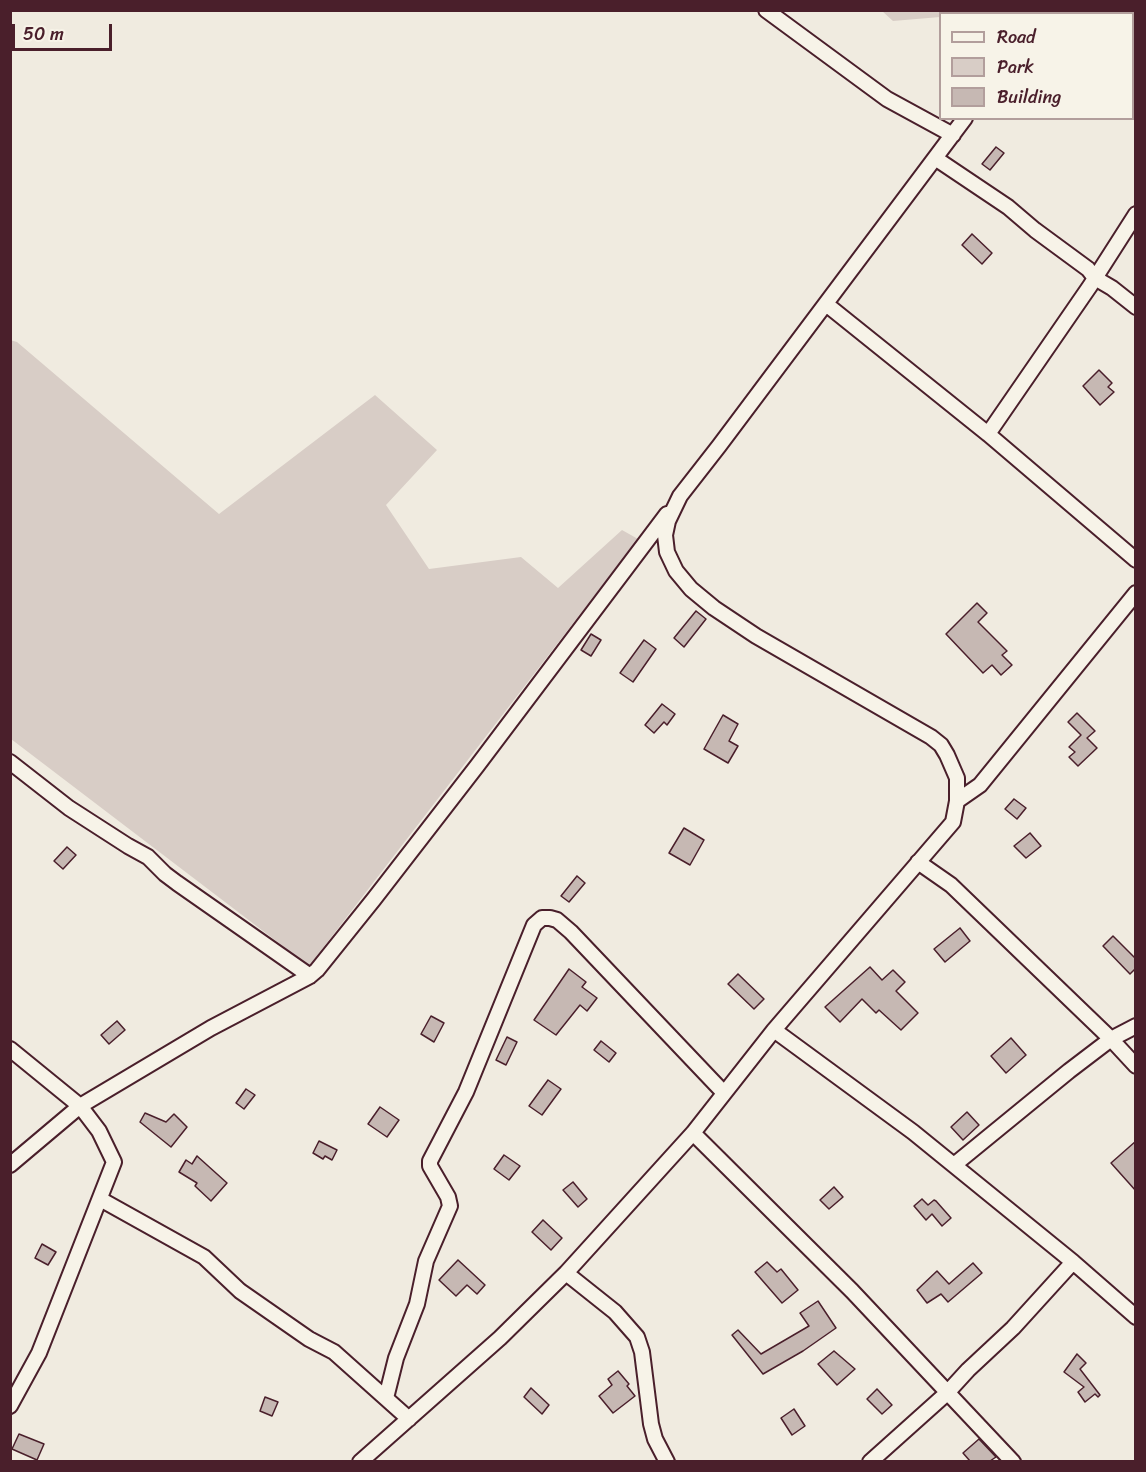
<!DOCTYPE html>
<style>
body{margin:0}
#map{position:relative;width:1146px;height:1472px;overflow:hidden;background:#f0ebe0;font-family:Sriracha,sans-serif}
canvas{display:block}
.frame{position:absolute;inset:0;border:12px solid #4a1f2b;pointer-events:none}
.legend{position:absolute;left:939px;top:12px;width:195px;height:108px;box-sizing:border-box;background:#f7f3e8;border:2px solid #b29e9c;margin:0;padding:8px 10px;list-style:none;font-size:18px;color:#4a1f2b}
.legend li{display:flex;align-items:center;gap:12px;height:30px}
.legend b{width:30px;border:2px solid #b29e9c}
.scale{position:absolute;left:12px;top:24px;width:100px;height:27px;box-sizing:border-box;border:3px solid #4a1f2b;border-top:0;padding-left:8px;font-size:18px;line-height:21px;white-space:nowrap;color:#4a1f2b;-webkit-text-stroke:4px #f7f3e8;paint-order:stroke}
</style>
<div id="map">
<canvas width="1146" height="1472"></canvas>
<div class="frame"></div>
<ul class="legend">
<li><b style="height:8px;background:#f7f3e8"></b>Road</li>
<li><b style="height:16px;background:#d8cdc6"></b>Park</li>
<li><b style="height:16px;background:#c6b8b3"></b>Building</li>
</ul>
<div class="scale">50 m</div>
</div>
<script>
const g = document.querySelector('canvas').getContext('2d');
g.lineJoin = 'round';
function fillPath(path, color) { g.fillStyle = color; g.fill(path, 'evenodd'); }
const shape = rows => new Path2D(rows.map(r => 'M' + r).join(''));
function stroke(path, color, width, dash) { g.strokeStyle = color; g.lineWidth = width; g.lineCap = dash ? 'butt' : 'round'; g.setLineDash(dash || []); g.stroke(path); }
fillPath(shape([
 [882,11,1038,11,1035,14,940,14,940,17,893,21],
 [10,340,17,342,219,514,375,395,437,450,386,505,429,569,521,557,558,588,622,530,638,539,309,966,11,739]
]), '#d8cdc6');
const building = shape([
 [996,147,1004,153,990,170,982,164,996,147],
 [972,234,992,253,982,264,962,245,972,234],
 [1099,370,1112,383,1108,387,1114,392,1100,405,1083,386,1099,370],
 [977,603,987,613,978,622,1007,651,1002,655,1012,665,1001,675,992,665,983,673,946,634,977,603],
 [696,611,706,619,684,647,674,638,696,611],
 [591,634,601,640,591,656,581,650,591,634],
 [644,640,656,649,633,682,620,673,644,640],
 [662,704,675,714,667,725,664,722,654,733,645,725,662,704],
 [1077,713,1095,731,1087,738,1097,748,1078,766,1069,757,1075,752,1069,747,1081,735,1068,722,1077,713],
 [723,715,738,724,729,741,738,746,728,763,704,749,723,715],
 [1014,799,1026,808,1017,819,1005,809,1014,799],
 [684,828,704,840,690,865,669,853,684,828],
 [1030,833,1041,846,1026,858,1014,846,1030,833],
 [67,847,76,855,63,869,54,861,67,847],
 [577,876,585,883,569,902,561,896,577,876],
 [960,928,970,941,945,962,934,949,960,928],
 [1113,936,1136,959,1136,968,1130,974,1103,946,1113,936],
 [870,967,882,980,893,970,905,982,896,991,918,1013,901,1030,879,1010,876,1013,862,999,840,1022,825,1007,870,967],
 [569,969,586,982,582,987,597,998,587,1011,580,1005,556,1035,534,1020,569,969],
 [738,974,764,999,754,1009,728,984,738,974],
 [431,1016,444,1023,434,1042,421,1034,431,1016],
 [117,1021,125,1030,109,1044,101,1035,117,1021],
 [507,1037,517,1042,506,1065,496,1060,507,1037],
 [1011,1038,1026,1055,1006,1073,991,1056,1011,1038],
 [601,1041,616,1053,609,1062,594,1050,601,1041],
 [548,1080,561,1089,542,1115,529,1106,548,1080],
 [246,1089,255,1095,244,1109,236,1103,246,1089],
 [380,1107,399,1120,387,1137,368,1124,380,1107],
 [967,1112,979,1125,963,1140,951,1127,967,1112],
 [145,1113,166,1122,174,1114,187,1127,171,1147,140,1122,145,1113],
 [319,1141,337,1150,332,1160,325,1156,323,1159,313,1153,319,1141],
 [1136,1141,1136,1191,1111,1163,1136,1141],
 [504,1155,520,1166,509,1180,494,1169,504,1155],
 [197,1156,227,1183,211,1201,195,1186,197,1183,179,1172,186,1160,192,1164,197,1156],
 [573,1182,587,1199,578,1207,563,1190,573,1182],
 [834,1187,843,1197,829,1209,820,1200,834,1187],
 [922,1199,928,1205,934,1200,936,1201,951,1218,942,1226,932,1214,926,1220,914,1206,922,1199],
 [543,1220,562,1238,551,1250,532,1232,543,1220],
 [42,1244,56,1252,48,1265,35,1258,42,1244],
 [458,1260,485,1285,477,1294,467,1285,456,1296,439,1280,458,1260],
 [767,1262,777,1272,781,1269,798,1290,782,1303,755,1272,767,1262],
 [973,1263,982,1273,948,1302,941,1294,927,1303,917,1290,937,1271,949,1284,973,1263],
 [818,1301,836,1328,803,1351,763,1374,732,1335,738,1330,761,1354,809,1326,800,1313,818,1301],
 [834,1351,855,1369,837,1385,818,1364,834,1351],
 [1077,1354,1086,1363,1080,1369,1100,1395,1098,1397,1095,1394,1085,1402,1078,1392,1084,1387,1064,1372,1077,1354],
 [618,1371,629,1384,627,1386,635,1396,613,1413,599,1396,612,1385,608,1379,618,1371],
 [531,1388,549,1405,542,1414,524,1397,531,1388],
 [877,1389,892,1405,882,1414,867,1399,877,1389],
 [265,1397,278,1402,272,1416,260,1411,265,1397],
 [794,1409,805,1426,792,1435,781,1418,794,1409],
 [19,1434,44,1444,37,1460,12,1449,19,1434],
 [979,1439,996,1457,990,1461,970,1461,963,1453,979,1439]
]);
fillPath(building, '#c6b8b3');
stroke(building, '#4a1f2b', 1.5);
const minor = shape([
 [766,10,887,99,953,135],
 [1047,14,1049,10],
 [935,158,1008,207,1035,230,1088,269,1095,278,1112,288,1136,307],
 [826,304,988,434,1136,560],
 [988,434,1090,286,1136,214],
 [10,762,69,808,128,846,148,857,165,874,177,883,310,976],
 [957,801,980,785,1136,593],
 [918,862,951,885,1111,1039,1136,1066],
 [774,1030,913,1132,1073,1262,1136,1317],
 [10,1049,80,1106,99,1131,114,1162,39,1353,10,1406],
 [693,1133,852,1291,1013,1462],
 [10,1165,80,1106,211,1028,310,976,317,970,374,899,477,766,667,514],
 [954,1165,1069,1071,1111,1039,1136,1026],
 [100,1199,204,1257,240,1291,309,1339,334,1352,409,1419],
 [566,1273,615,1312,637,1337,642,1352,651,1424,655,1439,667,1462],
 [386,1398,396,1358,417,1304,426,1261,450,1206,448,1197,430,1166,430,1161,466,1092,534,925,542,918,550,918,557,920,571,932,724,1093],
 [360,1462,500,1338,566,1273,693,1133,774,1030,953,822,957,801,957,778,947,755,941,745,931,737,756,636,714,608,691,589,676,571,667,552,665,535,668,521,680,496,719,446,965,118],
 [870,1462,947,1393,968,1370,1013,1328,1073,1262]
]);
stroke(minor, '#4a1f2b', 18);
stroke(minor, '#f7f3e8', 14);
</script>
